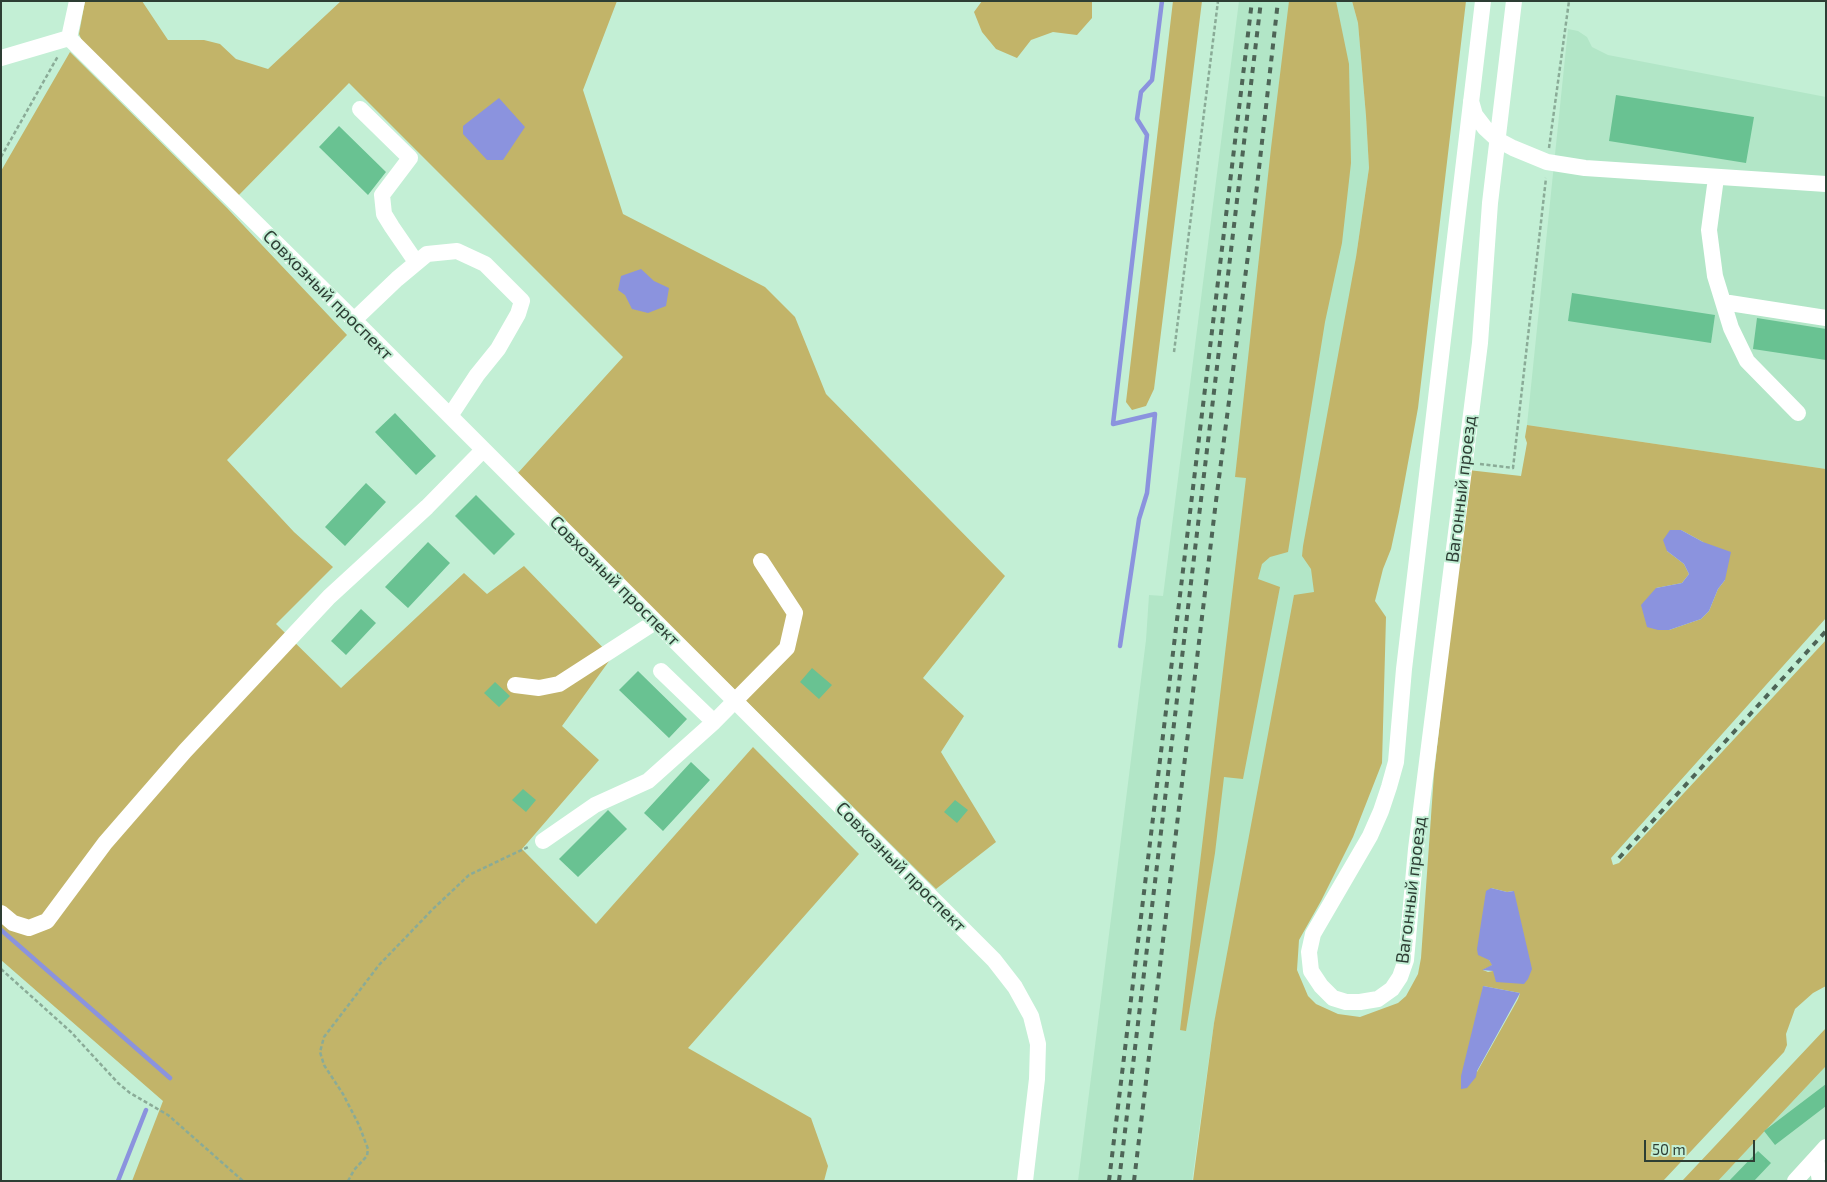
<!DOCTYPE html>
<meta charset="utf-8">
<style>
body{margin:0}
#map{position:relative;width:1827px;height:1182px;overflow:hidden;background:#c3efd5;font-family:"Exo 2",sans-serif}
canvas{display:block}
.frame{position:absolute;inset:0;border:2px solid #2d3e34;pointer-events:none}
.scale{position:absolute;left:1644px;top:1140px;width:111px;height:22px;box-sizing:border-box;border:2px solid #2d3e34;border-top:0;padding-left:6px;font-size:15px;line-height:18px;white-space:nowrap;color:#2d3e34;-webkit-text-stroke:4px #c3efd5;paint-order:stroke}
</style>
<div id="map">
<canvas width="1827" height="1182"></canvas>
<div class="frame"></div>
<div class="scale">50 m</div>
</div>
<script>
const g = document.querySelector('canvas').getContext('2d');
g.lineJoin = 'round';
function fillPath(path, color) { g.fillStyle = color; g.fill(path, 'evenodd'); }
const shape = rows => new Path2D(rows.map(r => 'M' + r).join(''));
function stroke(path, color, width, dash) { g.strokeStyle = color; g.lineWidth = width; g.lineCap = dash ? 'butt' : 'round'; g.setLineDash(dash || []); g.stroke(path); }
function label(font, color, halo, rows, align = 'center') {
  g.font = font + ' "Exo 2",sans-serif'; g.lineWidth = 4; g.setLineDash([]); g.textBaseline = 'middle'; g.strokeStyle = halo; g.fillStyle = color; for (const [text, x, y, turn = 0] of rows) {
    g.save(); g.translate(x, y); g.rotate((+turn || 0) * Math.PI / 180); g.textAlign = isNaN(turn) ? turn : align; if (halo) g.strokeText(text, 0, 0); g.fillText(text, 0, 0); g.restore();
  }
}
fillPath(shape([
 [1239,1,1352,1,1358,23,1366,116,1369,168,1356,257,1328,556,1214,1023,1192,1181,1078,1181,1146,640,1149,595,1163,596],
 [1568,29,1578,31,1587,37,1592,47,1608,55,1826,97,1826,469,1527,425],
 [1826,1066,1826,1181,1718,1181,1776,1119]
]), '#b2e6c7');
fillPath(shape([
 [85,1,142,1,168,40,204,40,220,44,236,59,268,69,341,1,617,1,583,90,623,214,765,287,795,317,826,394,1005,576,923,678,964,716,941,752,996,842,936,889,517,474,623,357,349,83,236,198,85,48,79,34],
 [982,1,1092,1,1092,18,1077,35,1053,32,1031,40,1017,58,996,49,982,32,974,12],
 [1173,1,1202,1,1154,389,1146,406,1132,410,1126,402],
 [1289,1,1336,1,1349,64,1351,163,1342,243,1325,322,1288,552,1270,557,1262,564,1258,579,1280,587,1243,779,1224,777,1215,853,1186,1031,1180,1030,1246,478,1235,477,1271,148],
 [1352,1,1466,1,1418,408,1399,512,1391,549,1383,569,1375,601,1386,617,1382,763,1353,837,1321,901,1299,940,1297,970,1308,996,1316,1004,1338,1014,1360,1017,1398,1003,1406,996,1418,974,1421,958,1434,774,1468,470,1521,476,1527,443,1525,437,1527,425,1826,469,1826,618,1611,858,1613,865,1619,863,1826,640,1826,986,1813,993,1795,1009,1786,1034,1787,1045,1784,1052,1663,1181,1193,1181,1214,1023,1294,595,1314,592,1311,569,1302,556,1303,546,1356,257,1369,168,1366,116,1358,23],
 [1681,530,1703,542,1725,580,1718,589,1709,611,1701,619,1669,630,1656,588,1682,583,1689,574,1684,564,1667,551],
 [1491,888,1507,892,1513,891,1493,971,1488,972,1483,970,1493,965,1489,960],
 [1483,986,1520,993,1518,999,1477,1072],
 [70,52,227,208,347,335,227,460,294,532,333,567,276,624,341,688,464,573,487,594,524,566,612,657,562,726,599,760,522,849,596,924,753,747,859,854,688,1048,811,1118,828,1166,824,1181,132,1181,163,1101,1,960,1,171],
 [1826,1028,1826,1066,1776,1119,1718,1181,1682,1181]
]), '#c2b469');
fillPath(shape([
 [499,98,525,127,503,160,487,160,463,134,463,126],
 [641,269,654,281,669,288,666,306,648,313,632,309,625,295,618,290,621,276],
 [1670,530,1681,530,1703,542,1731,552,1725,580,1718,589,1709,611,1701,619,1669,630,1658,630,1647,627,1641,605,1656,588,1682,583,1689,574,1684,564,1667,551,1663,540],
 [1491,888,1507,892,1514,891,1532,969,1528,979,1524,984,1496,982,1493,971,1482,970,1492,965,1489,960,1478,955,1477,949,1486,891],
 [1483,986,1520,993,1477,1071,1476,1077,1467,1088,1461,1089,1461,1076]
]), '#8b93de');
stroke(shape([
 [1120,646,1139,519,1147,493,1155,414,1113,424,1147,135,1137,119,1141,92,1152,80,1162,1],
 [1,930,170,1078],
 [118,1181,146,1110]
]), '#8b93de', 4.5);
fillPath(shape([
 [1616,95,1754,117,1746,163,1609,141],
 [339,126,386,172,368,195,319,147],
 [1572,293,1715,315,1711,343,1568,321],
 [1757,318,1826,329,1826,360,1753,349],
 [395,413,436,456,416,475,375,432],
 [366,483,386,502,345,546,325,527],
 [476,495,515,534,494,555,455,516],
 [428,542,450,563,408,608,385,587],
 [361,609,376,623,346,655,331,641],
 [812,668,832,685,819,699,800,682],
 [638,671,687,719,669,738,619,690],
 [495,682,510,696,499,707,484,693],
 [691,762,710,780,663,831,644,813],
 [523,789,536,800,526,812,512,800],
 [955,800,968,810,957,823,944,812],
 [608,810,627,829,578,877,559,859],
 [1826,1084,1826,1106,1775,1145,1764,1131],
 [1758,1151,1771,1163,1754,1181,1729,1181]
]), '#69c292');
stroke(shape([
 [1549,148,1569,1],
 [1,157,58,56],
 [1174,352,1218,1],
 [1480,464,1513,468,1546,178],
 [1,969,71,1032,118,1083,130,1093,168,1115,243,1181],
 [348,1181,354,1170,367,1156,368,1149,359,1125,343,1094,324,1065,320,1052,324,1037,379,965,433,909,469,875,530,846]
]), '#8aab97', 2.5, [4, 2.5]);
stroke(shape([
 [1483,1,1404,669,1396,762,1389,787,1381,811,1370,836,1313,934,1309,952,1311,971,1321,986,1333,998,1346,1002,1360,1002,1378,999,1392,989,1400,977,1406,960,1416,849,1480,343,1490,203,1514,1],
 [69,38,354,320,994,960,1015,987,1031,1016,1038,1044,1037,1079,1025,1181],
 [69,38,77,1],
 [1,58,69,38],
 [1471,101,1475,115,1485,128,1498,140,1513,148,1547,162,1585,168,1826,184],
 [360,109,410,158,382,195,384,214,392,227,416,262],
 [1716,178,1709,230,1715,276,1731,328,1747,361,1798,413],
 [1723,302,1826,318],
 [354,320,397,279,427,254,457,251,485,264,522,301,518,314,498,349,477,375,450,416],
 [661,671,714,722],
 [515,685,539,688,559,684,655,622],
 [543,841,595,805,648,781,714,722,787,648,795,613,761,561],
 [1,913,13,923,29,928,47,921,105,843,185,751,329,597,427,507,483,450],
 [1795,1181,1816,1158],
 [1820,1181,1816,1158,1826,1147]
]), '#fff', 16);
stroke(shape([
 [1619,858,1826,631],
 [1109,1181,1252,1],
 [1119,1181,1261,1],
 [1134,1181,1216,501,1257,186,1278,1]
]), '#4e6557', 4, [6, 6]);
label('18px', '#2d3e34', '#c3efd5', [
 ["Совхозный проспект",328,295,45],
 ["Вагонный проезд",1461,489,-83],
 ["Совхозный проспект",615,581,45],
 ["Совхозный проспект",901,867,45],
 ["Вагонный проезд",1411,890,-83]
]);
</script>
